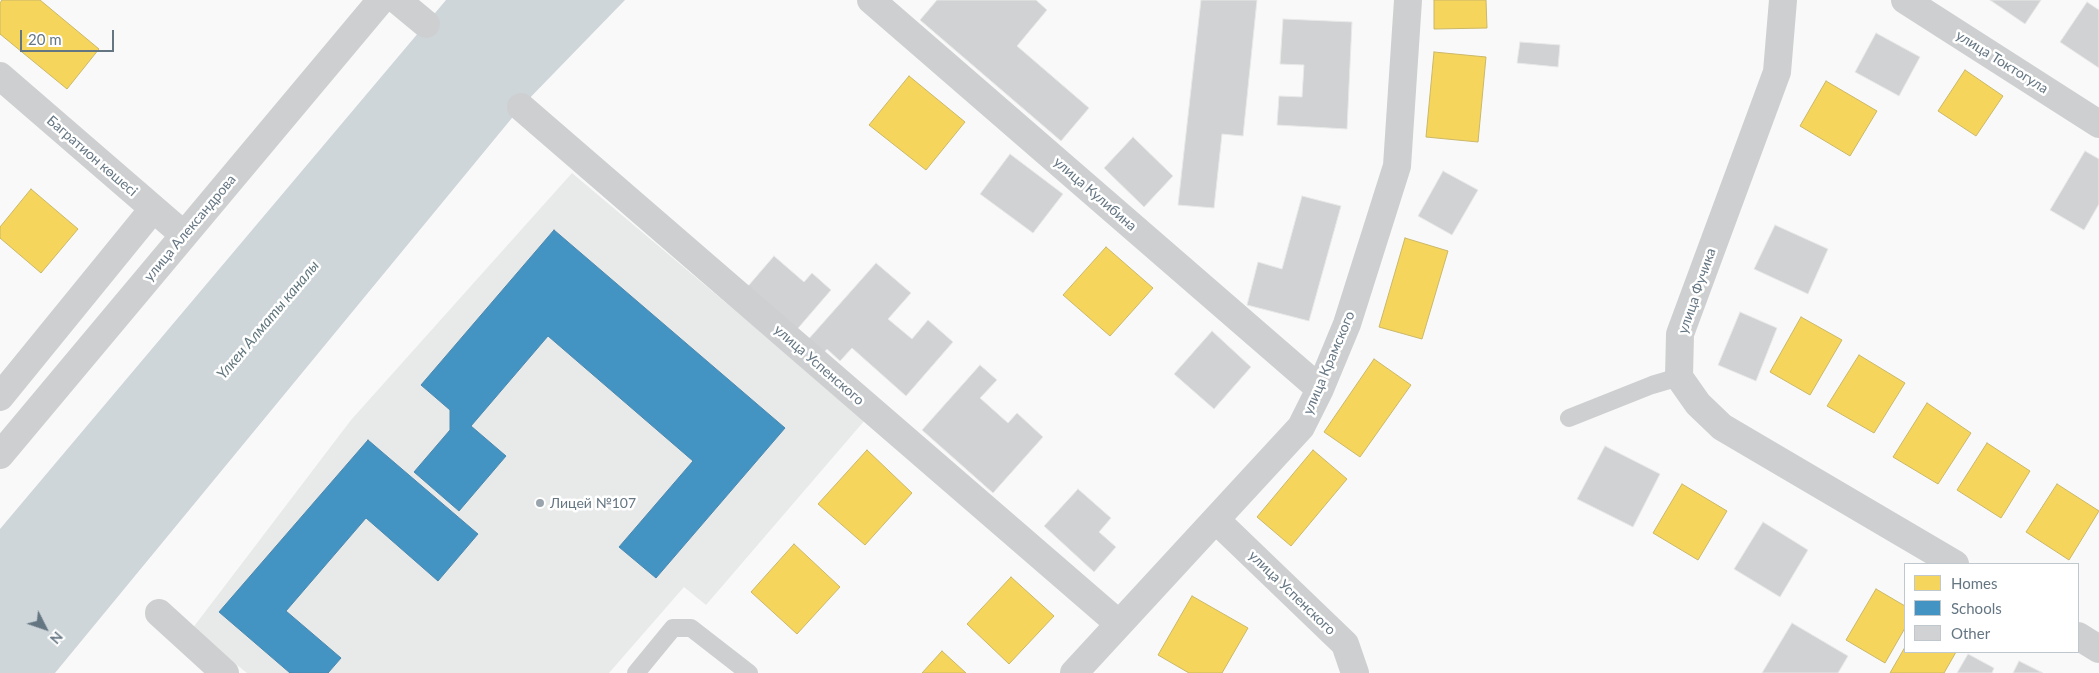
<!DOCTYPE html>
<meta charset="utf-8">
<style>
body{margin:0}
#map{position:relative;width:2099px;height:673px;overflow:hidden;background:#f9f9f9;font-family:Lato,sans-serif}
canvas{display:block}
.legend{position:absolute;left:1904px;top:563px;width:175px;height:90px;box-sizing:border-box;background:#fff;border:1px solid #c1c8cd;margin:0;padding:6px 9px;list-style:none;font-size:15px;color:#657683}
.legend li{display:flex;align-items:center;gap:10px;height:25px}
.legend b{width:25px;border:1px solid #c1c8cd}
.north{position:absolute;left:20px;top:603px;width:50px;height:50px;-webkit-text-stroke:4px #fff;paint-order:stroke;rotate:131deg;font-size:14px;font-weight:700;line-height:20px;text-align:center;color:#657683}
.north::after{content:'';display:block;margin:auto;width:18px;height:22px;background:#657683;clip-path:polygon(50% 0,100% 100%,50% 72%,0 100%)}
.scale{position:absolute;left:20px;top:30px;width:94px;height:22px;box-sizing:border-box;border:2px solid #657683;border-top:0;padding-left:6px;font-size:15px;line-height:18px;white-space:nowrap;color:#657683;-webkit-text-stroke:4px #fff;paint-order:stroke}
</style>
<div id="map">
<canvas width="2099" height="673"></canvas>
<ul class="legend">
<li><b style="height:14px;background:#f6d55c"></b>Homes</li>
<li><b style="height:14px;background:#4393c3"></b>Schools</li>
<li><b style="height:14px;background:#d0d2d3"></b>Other</li>
</ul>
<div class="north">N</div>
<div class="scale">20 m</div>
</div>
<script>
const g = document.querySelector('canvas').getContext('2d');
g.lineJoin = 'round';
function fillPath(path, color) { g.fillStyle = color; g.fill(path, 'evenodd'); }
const shape = rows => new Path2D(rows.map(r => 'M' + r).join(''));
function stroke(path, color, width, dash) { g.strokeStyle = color; g.lineWidth = width; g.lineCap = dash ? 'butt' : 'round'; g.setLineDash(dash || []); g.stroke(path); }
function label(font, color, halo, rows, align = 'center') {
  g.font = font + ' Lato,sans-serif'; g.lineWidth = 5; g.setLineDash([]); g.textBaseline = 'middle'; g.strokeStyle = halo; g.fillStyle = color; for (const [text, x, y, turn = 0] of rows) {
    g.save(); g.translate(x, y); g.rotate((+turn || 0) * Math.PI / 180); g.textAlign = isNaN(turn) ? turn : align; if (halo) g.strokeText(text, 0, 0); g.fillText(text, 0, 0); g.restore();
  }
}
fillPath(shape([
 [572,173,865,420,706,605,684,587,609,673,247,673,192,629,351,420]
]), '#e8e9e9');
fillPath(shape([
 [446,0,625,0,521,107,55,673,0,673,0,529]
]), '#ced6d9');
const homes = shape([
 [2,0,40,0,99,49,67,89,0,34,0,3,2,0],
 [1434,0,1486,0,1487,28,1434,29,1434,0],
 [1434,52,1486,57,1478,142,1426,137,1434,52],
 [1965,70,2003,96,1976,136,1938,111,1965,70],
 [909,76,965,122,926,170,869,125,909,76],
 [1826,81,1877,111,1850,156,1800,126,1826,81],
 [31,189,78,229,41,273,0,238,0,227,31,189],
 [1405,238,1448,251,1422,339,1379,327,1405,238],
 [1106,247,1153,288,1110,336,1063,295,1106,247],
 [1801,317,1842,340,1810,395,1770,372,1801,317],
 [1859,355,1905,383,1874,433,1827,406,1859,355],
 [1374,359,1411,385,1360,457,1324,432,1374,359],
 [1927,403,1971,433,1938,484,1893,457,1927,403],
 [1987,443,2030,471,2001,518,1957,490,1987,443],
 [867,450,912,493,865,545,818,504,867,450],
 [1313,450,1347,479,1291,546,1257,517,1313,450],
 [1682,484,1727,511,1698,560,1653,533,1682,484],
 [2057,484,2099,511,2069,560,2026,532,2057,484],
 [794,544,840,587,797,634,751,592,794,544],
 [1011,577,1054,616,1009,664,967,624,1011,577],
 [1876,589,1905,606,1905,628,1885,663,1846,640,1876,589],
 [1192,596,1248,628,1222,673,1189,673,1158,655,1192,596],
 [1905,647,1905,652,1956,652,1944,673,1890,673,1905,647],
 [942,651,966,673,922,673,942,651]
]);
fillPath(homes, '#f6d55c');
stroke(homes, '#cab868', 1);
const schools = shape([
 [554,230,785,428,656,578,619,547,693,461,548,336,471,426,506,456,459,511,414,472,450,430,450,410,421,385,554,230],
 [368,440,478,534,438,581,366,518,286,611,341,658,328,673,290,673,219,612,368,440]
]);
fillPath(schools, '#4393c3');
stroke(schools, '#4d8ab0', 1);
const building = shape([
 [937,0,1036,0,1047,10,1017,46,1089,108,1061,141,920,20,937,0],
 [1201,0,1257,0,1243,136,1222,134,1214,208,1178,205,1201,0],
 [1990,0,2041,0,2025,24,1990,0],
 [2087,2,2099,10,2099,68,2060,42,2087,2],
 [1283,19,1352,22,1347,129,1277,125,1279,96,1302,97,1304,65,1280,64,1283,19],
 [1876,33,1920,57,1899,96,1855,72,1876,33],
 [1520,42,1560,45,1558,67,1517,63,1520,42],
 [1133,137,1173,176,1144,207,1104,168,1133,137],
 [2085,151,2099,159,2099,204,2084,230,2050,210,2085,151],
 [1010,154,1063,194,1033,233,980,194,1010,154],
 [1443,171,1478,190,1452,235,1418,216,1443,171],
 [1302,196,1341,206,1309,321,1247,305,1258,262,1282,269,1302,196],
 [1775,225,1828,249,1808,294,1754,269,1775,225],
 [774,256,804,282,812,273,831,290,793,334,743,292,774,256],
 [876,263,911,293,888,319,912,339,928,320,953,342,906,396,852,348,840,361,827,349,821,356,806,342,876,263],
 [1740,312,1777,328,1756,381,1718,365,1740,312],
 [1212,331,1251,367,1214,409,1174,374,1212,331],
 [980,365,997,380,980,398,1008,423,1017,413,1043,437,993,493,922,430,980,365],
 [1605,446,1660,474,1633,527,1577,499,1605,446],
 [1078,489,1111,518,1099,532,1116,547,1094,572,1044,526,1078,489],
 [1763,522,1808,550,1780,597,1734,569,1763,522],
 [1792,623,1848,656,1838,673,1762,673,1792,623],
 [1968,654,1994,668,1992,673,1957,673,1968,654],
 [2019,661,2043,673,2013,673,2019,661]
]);
fillPath(building, '#d0d2d3');
stroke(building, '#e8e8e8', 1);
stroke(shape([
 [1569,418,1652,385,1679,377],
 [636,673,673,628,691,628,749,673]
]), '#cecfd0', 18);
stroke(shape([
 [397,0,426,24],
 [871,0,1320,389],
 [1783,0,1777,72,1680,334,1679,377,1698,404,1722,427,1955,564],
 [1905,0,2099,124],
 [0,76,184,235],
 [521,107,1118,623],
 [0,397,153,209],
 [0,455,381,0],
 [1216,520,1345,644,1355,673],
 [159,613,225,673],
 [2078,636,2099,649],
 [1074,673,1301,427,1320,389,1347,324,1397,166,1408,0]
]), '#cecfd0', 28);
for (const [x, y, r, color] of [
 [540,503,5,"#99a4ac"]
]) { const dot = new Path2D(); dot.arc(x, y, r, 0, 2 * Math.PI); g.fillStyle = color; g.fill(dot); stroke(dot, '#fff', 2); }
label('14px', '#657683', '#fff', [
 ["улица Токтогула",2002,62,32],
 ["Багратион көшесі",92,156,41],
 ["улица Кулибина",1095,194,41],
 ["улица Александрова",190,228,-50],
 ["улица Фучика",1697,291,-71],
 ["улица Крамского",1329,363,-67],
 ["улица Успенского",819,365,41],
 ["улица Успенского",1292,593,44]
]);
label('14px', '#657683', '#fff', [
 ["Лицей №107",550,503]
], 'left');
label('italic 15px', '#60757c', '#fff', [
 ["Үлкен Алматы каналы",268,320,-50]
]);
</script>
